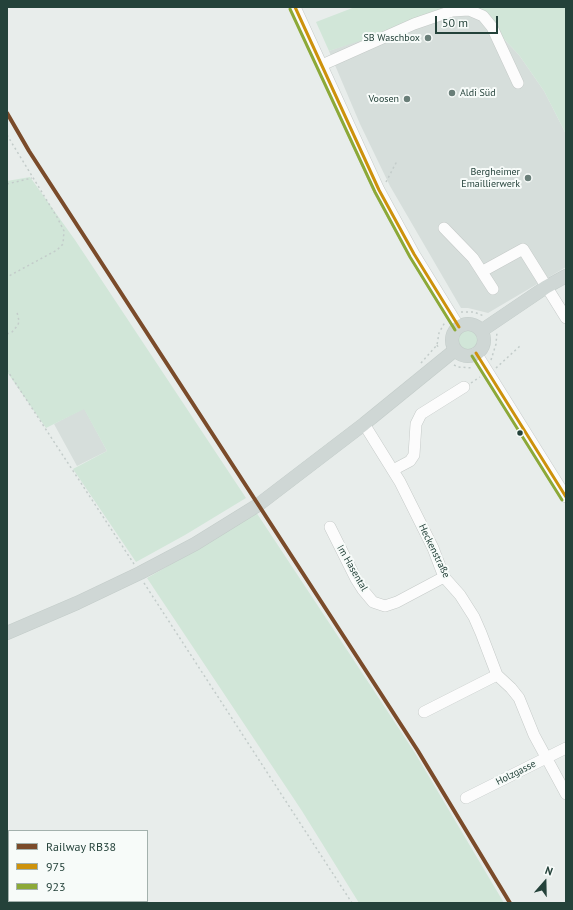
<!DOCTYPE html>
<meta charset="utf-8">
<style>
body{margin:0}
#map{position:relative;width:573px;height:910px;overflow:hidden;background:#e8edeb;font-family:"PT Sans",sans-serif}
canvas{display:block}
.frame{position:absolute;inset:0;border:8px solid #24423a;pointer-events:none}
.legend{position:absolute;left:8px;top:830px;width:140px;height:72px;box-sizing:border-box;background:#f7fbf9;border:1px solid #a3b1ad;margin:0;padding:5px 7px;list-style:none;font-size:12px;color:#24423a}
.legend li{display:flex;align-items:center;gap:8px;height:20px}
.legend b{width:20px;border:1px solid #a3b1ad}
.north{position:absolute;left:525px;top:862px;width:40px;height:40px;-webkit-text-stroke:3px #f7fbf9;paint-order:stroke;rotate:20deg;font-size:11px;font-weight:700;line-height:16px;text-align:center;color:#24423a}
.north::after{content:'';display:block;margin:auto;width:14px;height:18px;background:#24423a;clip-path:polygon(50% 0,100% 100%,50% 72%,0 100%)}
.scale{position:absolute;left:435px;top:16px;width:63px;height:18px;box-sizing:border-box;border:2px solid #24423a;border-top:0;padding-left:5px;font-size:12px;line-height:14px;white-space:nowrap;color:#24423a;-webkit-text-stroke:3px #f7fbf9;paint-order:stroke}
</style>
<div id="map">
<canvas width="573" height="910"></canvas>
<div class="frame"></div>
<ul class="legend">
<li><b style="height:5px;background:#7a4b2a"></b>Railway RB38</li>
<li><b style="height:5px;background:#cd920c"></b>975</li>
<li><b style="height:5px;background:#8ca938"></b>923</li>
</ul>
<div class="north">N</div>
<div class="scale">50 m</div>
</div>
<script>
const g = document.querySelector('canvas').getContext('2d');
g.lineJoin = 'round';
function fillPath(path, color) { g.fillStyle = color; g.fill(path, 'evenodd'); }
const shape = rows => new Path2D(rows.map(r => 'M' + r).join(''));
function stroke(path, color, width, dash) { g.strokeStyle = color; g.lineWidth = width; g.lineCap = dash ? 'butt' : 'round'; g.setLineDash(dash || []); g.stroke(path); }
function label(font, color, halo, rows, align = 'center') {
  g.font = font + ' "PT Sans",sans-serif'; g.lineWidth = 4; g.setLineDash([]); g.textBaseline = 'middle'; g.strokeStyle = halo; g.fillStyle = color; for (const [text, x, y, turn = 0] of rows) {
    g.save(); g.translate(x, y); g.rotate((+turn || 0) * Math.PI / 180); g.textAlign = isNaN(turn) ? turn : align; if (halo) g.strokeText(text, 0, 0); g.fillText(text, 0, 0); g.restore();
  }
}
fillPath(shape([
 [451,7,474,7,519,55,544,91,566,134,566,267,488,313,468,308,461,308,390,186,360,124,329,51],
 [84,408,107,451,77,466,54,424]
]), '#d6dedb');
fillPath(shape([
 [355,7,464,7,329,51,316,22],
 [474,7,566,7,566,134,544,91,519,55],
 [30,177,75,240,246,498,185,535,136,562,73,469,107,451,84,409,46,428,7,372,7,181],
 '457 340a11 11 0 1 1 22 0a11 11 0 1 1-22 0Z',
 [256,512,415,753,504,903,359,903,302,811,147,578,208,543]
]), '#d1e6d8');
const minor = shape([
 [295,7,379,190,414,254,459,327],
 [322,65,414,24,452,11,469,10,483,16,492,27,518,83],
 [444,228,473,258,493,289],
 [483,271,523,249,566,318],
 [476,353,566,497],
 [364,424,400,482,433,548,444,577,460,595,474,617,481,633,497,675,511,688,519,698,534,735,566,794],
 [393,470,410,461,414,455,416,424,421,414,464,387],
 [330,527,356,579,363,590,373,602,385,606,397,602,444,577],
 [424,712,497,675],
 [466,798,566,748]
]);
const major = shape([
 '452 340a16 16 0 1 1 32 0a16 16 0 1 1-32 0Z',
 [481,331,546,287,566,276],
 [7,633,77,603,140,573,195,544,258,505,364,424,455,350]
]);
stroke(minor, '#c5cac8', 12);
stroke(major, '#c3ccc9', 14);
stroke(shape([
 [7,135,57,217,64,231,63,244,57,250,7,277],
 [386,182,397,161],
 [7,184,32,178],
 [461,312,474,312,484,316],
 [7,334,12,332,18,325,19,321,17,312],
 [437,345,439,349],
 [491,360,496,344,497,332],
 [421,363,437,345,439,333,445,322],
 [454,365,458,367,473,368],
 [496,368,521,345],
 [7,370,134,564],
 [471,383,480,377],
 [144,583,352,903]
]), '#c3ccca', 1.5, [2, 3]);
stroke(minor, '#fcfcfc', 11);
stroke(major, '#cfd7d5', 13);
stroke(shape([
 [295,7,379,190,414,254,459,327],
 [476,353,566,497]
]), '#cd920c', 3);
stroke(shape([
 [290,9,375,192,410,257,455,330],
 [472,356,562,500]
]), '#8ca938', 3);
stroke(shape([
 [7,113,29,151,418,751,510,903]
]), '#7a4b2a', 4);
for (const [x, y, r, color] of [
 [428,38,4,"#697e78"],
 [452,93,4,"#697e78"],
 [407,99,4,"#697e78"],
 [528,178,4,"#697e78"],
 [520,433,3.5,"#24423a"]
]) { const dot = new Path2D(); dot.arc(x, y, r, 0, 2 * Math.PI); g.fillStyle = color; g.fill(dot); stroke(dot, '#f7fbf9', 1.5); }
label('10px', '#24423a', '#f7fbf9', [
 ["SB Waschbox",420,38],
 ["Aldi Süd",460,93,"left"],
 ["Voosen",399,99],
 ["Bergheimer",520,172],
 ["Emaillierwerk",520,184]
], 'right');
label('10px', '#24423a', '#f7fbf9', [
 ["Heckenstraße",434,551,64],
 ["Im Hasental",352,568,60],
 ["Holzgasse",516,773,-27]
]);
</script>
